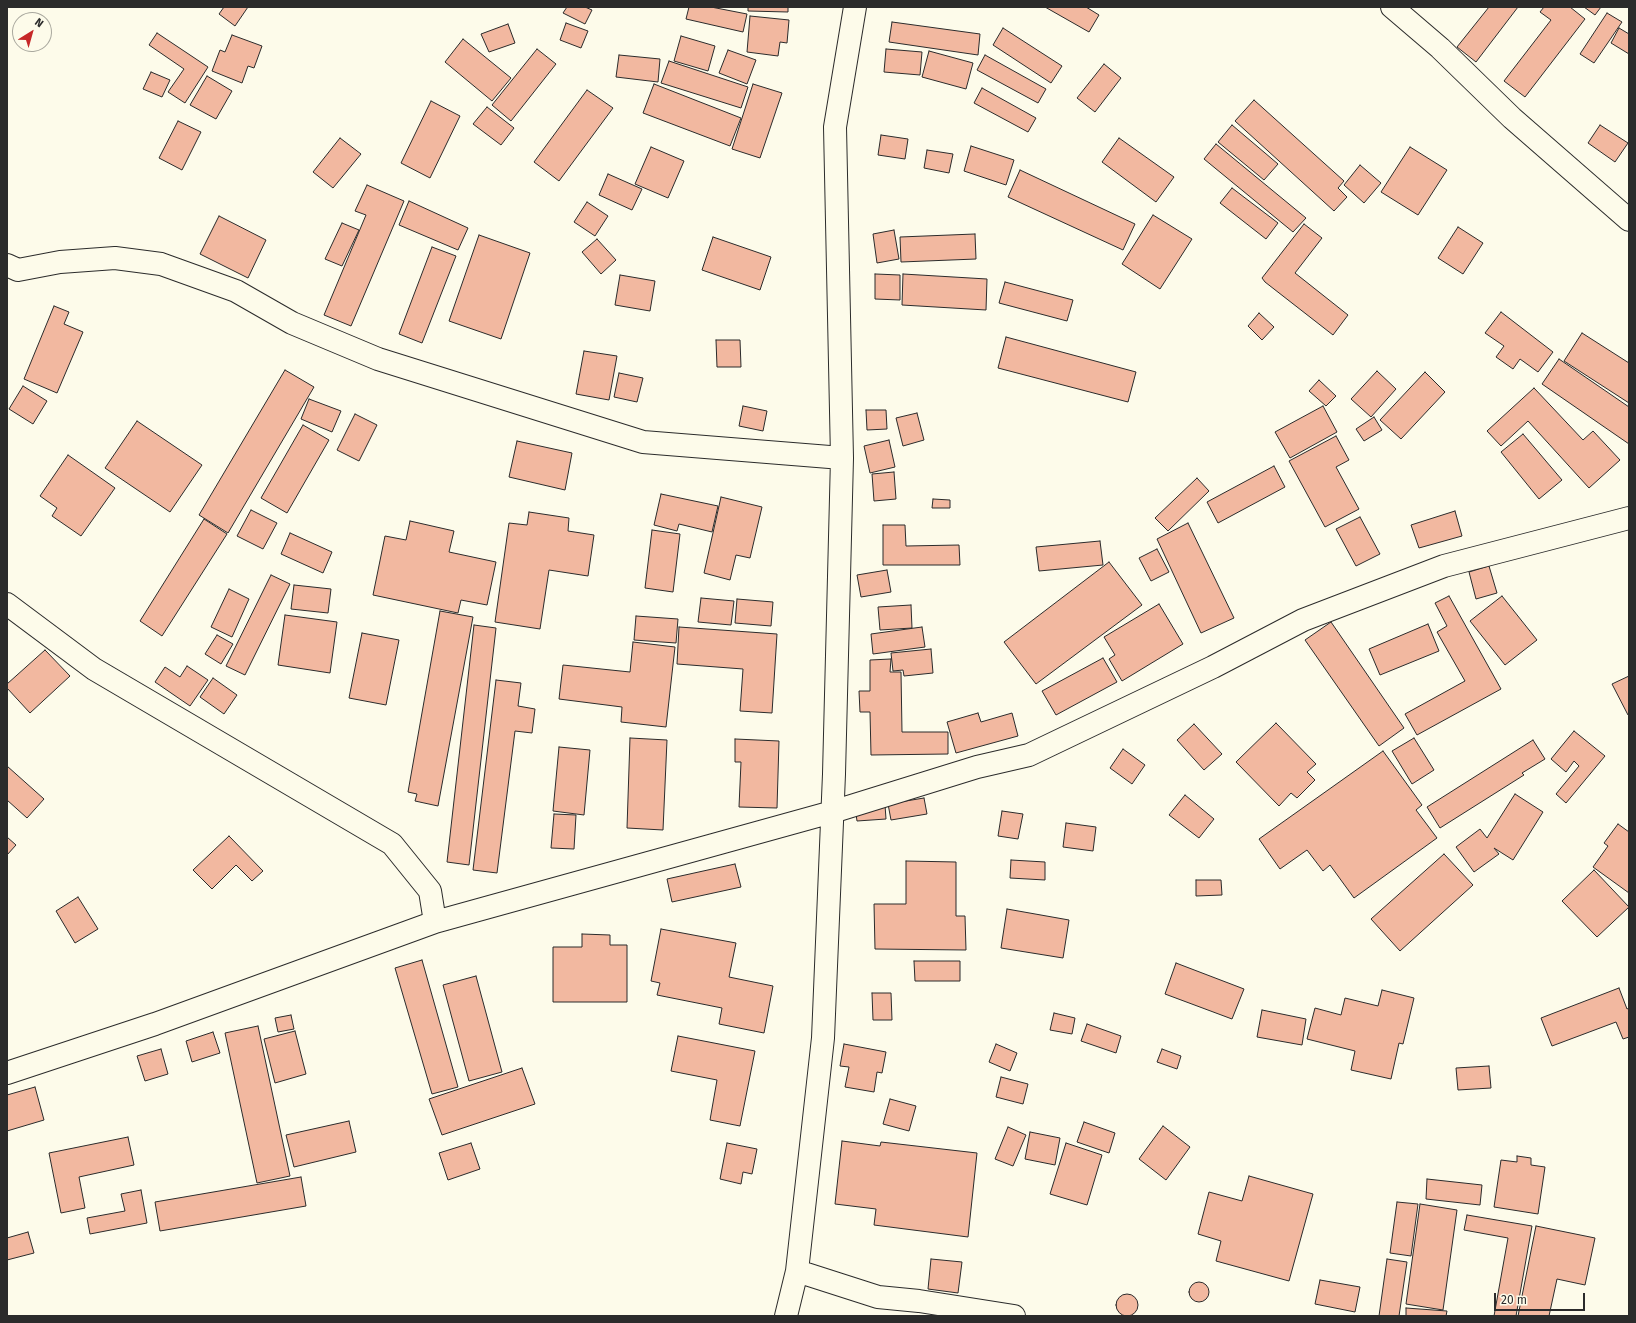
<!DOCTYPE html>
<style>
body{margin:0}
#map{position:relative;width:1636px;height:1323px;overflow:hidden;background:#fdfbea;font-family:"Fira Sans",sans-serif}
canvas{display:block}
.frame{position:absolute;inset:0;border:8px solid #2b2b2b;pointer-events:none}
.north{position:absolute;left:12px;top:12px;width:40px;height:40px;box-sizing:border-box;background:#fdfbea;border:1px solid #a9a89e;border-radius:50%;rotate:37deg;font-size:11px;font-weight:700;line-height:16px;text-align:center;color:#2b2b2b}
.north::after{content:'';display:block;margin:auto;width:14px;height:18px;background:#c62828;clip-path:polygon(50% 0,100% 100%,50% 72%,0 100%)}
.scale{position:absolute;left:1494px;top:1293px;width:91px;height:18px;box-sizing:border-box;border:2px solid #2b2b2b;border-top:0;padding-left:5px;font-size:12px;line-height:14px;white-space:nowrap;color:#2b2b2b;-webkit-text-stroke:3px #fdfbea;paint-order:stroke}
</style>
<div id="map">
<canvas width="1636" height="1323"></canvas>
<div class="frame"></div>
<div class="north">N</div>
<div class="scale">20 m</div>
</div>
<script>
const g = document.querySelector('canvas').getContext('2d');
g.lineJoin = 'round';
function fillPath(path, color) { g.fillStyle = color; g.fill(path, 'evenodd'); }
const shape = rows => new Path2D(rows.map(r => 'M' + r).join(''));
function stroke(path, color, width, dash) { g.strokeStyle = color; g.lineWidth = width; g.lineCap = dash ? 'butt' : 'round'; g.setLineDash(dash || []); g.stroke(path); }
const building = shape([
 [224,7,248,7,235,26,219,14,224,7],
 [567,7,585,7,592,10,585,24,563,13,567,7],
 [689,7,711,7,747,14,743,32,686,19,689,7],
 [748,7,788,7,788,12,748,11,748,7],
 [1045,7,1086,7,1099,15,1089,32,1045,7],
 [1489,7,1518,7,1476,62,1457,47,1489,7],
 [1544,7,1570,7,1585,19,1525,97,1504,81,1551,20,1540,12,1544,7],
 [1584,7,1601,7,1595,15,1584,7],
 [1607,13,1622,22,1594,63,1580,54,1607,13],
 [750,16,789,20,787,43,780,42,778,56,747,52,750,16],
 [892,22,980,34,978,55,889,42,892,22],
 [566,23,588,31,581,48,560,40,566,23],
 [508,24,515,43,489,52,481,34,508,24],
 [1003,28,1062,66,1051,83,993,45,1003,28],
 [1619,28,1629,34,1629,54,1611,43,1619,28],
 [157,33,208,67,185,103,168,92,184,69,149,45,157,33],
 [232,35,262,46,254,68,248,66,242,83,212,71,220,50,225,52,232,35],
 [681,36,715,46,708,71,674,61,681,36],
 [463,39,511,78,492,101,445,62,463,39],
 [537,49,556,64,511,121,492,105,537,49],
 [886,49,922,52,920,75,884,72,886,49],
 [728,50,756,60,747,84,719,73,728,50],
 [929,51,973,63,966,89,922,77,929,51],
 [619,55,660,59,658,82,616,77,619,55],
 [985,55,1046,89,1038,103,977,70,985,55],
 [669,61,748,87,741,108,661,83,669,61],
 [1104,64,1121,78,1095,112,1077,98,1104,64],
 [151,72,170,80,162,97,143,89,151,72],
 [207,76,232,91,216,119,190,105,207,76],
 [654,84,741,118,730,146,643,113,654,84],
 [753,84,782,93,760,158,732,149,753,84],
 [982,88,1036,118,1028,132,974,103,982,88],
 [587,90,613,108,559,181,534,162,587,90],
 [1254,100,1344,181,1338,188,1347,197,1334,211,1235,121,1254,100],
 [431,101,460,116,430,178,401,163,431,101],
 [487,107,514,128,501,145,473,124,487,107],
 [178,121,201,132,182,170,159,158,178,121],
 [1232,125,1278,164,1264,180,1218,142,1232,125],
 [1600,125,1628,143,1615,162,1588,143,1600,125],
 [881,135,908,139,905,159,878,155,881,135],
 [340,138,361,154,333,188,313,172,340,138],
 [1119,138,1174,177,1156,202,1102,162,1119,138],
 [1216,144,1306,218,1293,232,1204,159,1216,144],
 [971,146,1014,160,1006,185,964,171,971,146],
 [651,147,684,161,668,198,635,184,651,147],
 [1410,147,1447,170,1418,215,1381,192,1410,147],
 [927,150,953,154,949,173,924,168,927,150],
 [1360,165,1381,183,1364,203,1344,185,1360,165],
 [1020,170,1135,224,1123,250,1008,197,1020,170],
 [608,174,642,189,632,210,599,195,608,174],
 [367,185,404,201,351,326,324,315,366,215,355,211,367,185],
 [1232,188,1278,223,1266,239,1220,203,1232,188],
 [409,201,468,228,458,250,399,225,409,201],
 [587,202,608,216,595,236,574,222,587,202],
 [1153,215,1192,239,1160,289,1122,264,1153,215],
 [219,216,266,240,248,278,200,254,219,216],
 [342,223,359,230,342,266,325,259,342,223],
 [1304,224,1322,238,1295,273,1348,315,1333,335,1265,282,1262,278,1304,224],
 [1458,227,1483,243,1463,274,1438,258,1458,227],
 [894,230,899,259,877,263,873,234,894,230],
 [975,234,976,259,901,262,900,237,975,234],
 [479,235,530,253,501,339,449,321,479,235],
 [713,237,771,257,760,290,702,270,713,237],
 [597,239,616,260,601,274,582,252,597,239],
 [432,247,456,256,422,343,399,334,432,247],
 [875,274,900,275,900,300,875,299,875,274],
 [903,274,987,279,986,310,902,305,903,274],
 [620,275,655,281,650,311,615,305,620,275],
 [1005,282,1073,300,1067,321,999,303,1005,282],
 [54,306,69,312,64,324,83,332,57,393,24,379,54,306],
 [1501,312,1553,352,1538,372,1520,359,1513,369,1496,357,1504,346,1485,333,1501,312],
 [1259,313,1274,327,1262,340,1248,326,1259,313],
 [1582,333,1629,363,1629,403,1564,361,1582,333],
 [1006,337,1136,372,1128,402,998,368,1006,337],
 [716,340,740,340,741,367,717,367,716,340],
 [584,351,617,356,609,400,576,394,584,351],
 [1559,359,1629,407,1629,444,1542,384,1559,359],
 [285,370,314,387,228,533,199,515,285,370],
 [1377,371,1396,389,1371,417,1351,399,1377,371],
 [1425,372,1445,392,1401,439,1380,420,1425,372],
 [619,373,643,378,637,402,614,397,619,373],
 [1319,380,1336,396,1326,406,1309,391,1319,380],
 [23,386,47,401,33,424,9,409,23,386],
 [1534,388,1583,440,1593,431,1620,460,1589,488,1528,421,1501,446,1487,431,1534,388],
 [309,399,341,411,332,432,301,419,309,399],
 [743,406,767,411,763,431,739,426,743,406],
 [1323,406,1337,432,1290,458,1275,432,1323,406],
 [866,410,886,410,887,429,867,430,866,410],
 [917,413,924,440,903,446,896,418,917,413],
 [355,414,377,425,359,461,337,450,355,414],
 [1374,417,1382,430,1364,441,1356,429,1374,417],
 [137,421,202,465,170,512,105,468,137,421],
 [303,425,329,440,287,513,261,498,303,425],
 [1523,434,1562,480,1539,499,1501,452,1523,434],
 [1336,436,1349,460,1336,467,1359,509,1325,527,1289,461,1336,436],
 [889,440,895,467,870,473,864,446,889,440],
 [517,441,572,453,565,490,509,477,517,441],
 [68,455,115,488,81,536,52,516,57,508,40,496,68,455],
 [1274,466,1285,487,1218,523,1207,502,1274,466],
 [894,472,896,499,874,501,872,474,894,472],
 [1197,478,1209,491,1168,531,1155,518,1197,478],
 [661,494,718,506,712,532,679,524,677,531,654,525,661,494],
 [721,497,762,507,750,558,736,555,730,580,704,573,721,497],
 [933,499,950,500,950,508,932,508,933,499],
 [251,510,277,523,263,549,237,536,251,510],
 [1455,511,1462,536,1419,548,1411,525,1455,511],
 [529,512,569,518,568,531,594,535,588,576,549,570,540,629,495,622,509,523,527,525,529,512],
 [1360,517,1380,554,1356,566,1336,529,1360,517],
 [204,519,227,534,162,636,140,621,204,519],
 [410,521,454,531,449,552,496,562,487,605,461,600,458,613,373,595,385,536,406,540,410,521],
 [1188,523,1234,618,1201,633,1157,539,1188,523],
 [883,525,905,525,906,546,959,545,960,565,883,565,883,525],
 [652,530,680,534,673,592,645,588,652,530],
 [290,533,332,552,323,573,281,554,290,533],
 [1100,541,1103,565,1039,571,1036,547,1100,541],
 [1157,549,1169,572,1151,581,1139,558,1157,549],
 [1109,562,1142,605,1036,684,1004,642,1109,562],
 [1489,566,1497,593,1476,599,1469,572,1489,566],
 [887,570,891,592,861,597,857,575,887,570],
 [271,575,290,584,245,675,226,666,271,575],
 [294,585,331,589,328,613,291,609,294,585],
 [229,589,249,599,232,637,211,627,229,589],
 [1449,596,1501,689,1417,735,1405,714,1465,681,1437,632,1447,626,1435,603,1449,596],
 [1502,596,1537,640,1505,665,1470,621,1502,596],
 [701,598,734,601,731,625,698,622,701,598],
 [737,599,773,602,771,626,735,623,737,599],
 [1159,604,1183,644,1122,681,1109,659,1115,655,1104,637,1159,604],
 [911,605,912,628,880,630,878,607,911,605],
 [440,611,473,617,438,806,415,801,417,794,408,792,440,611],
 [285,615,337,622,330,673,278,665,285,615],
 [636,616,678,619,676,643,634,640,636,616],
 [1331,622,1404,728,1379,746,1305,640,1331,622],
 [1428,624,1439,651,1380,675,1369,649,1428,624],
 [474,625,496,628,469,865,447,862,474,625],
 [679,627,777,634,772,713,740,711,743,669,677,664,679,627],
 [922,627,925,647,873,654,871,634,922,627],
 [362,633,399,640,386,705,349,698,362,633],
 [217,635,233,644,221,664,205,654,217,635],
 [633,642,675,647,666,727,621,722,622,707,559,699,563,665,630,672,633,642],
 [931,649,933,673,904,676,903,670,893,671,891,653,931,649],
 [45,650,70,676,30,713,7,688,7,684,45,650],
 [1103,658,1117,682,1056,715,1042,691,1103,658],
 [891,659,890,672,901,672,902,732,948,732,948,754,871,755,870,712,860,712,859,691,870,691,870,660,891,659],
 [187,666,208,680,190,706,155,682,165,667,180,677,187,666],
 [1629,676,1629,714,1628,715,1612,684,1629,676],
 [213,678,237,695,224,714,200,697,213,678],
 [496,680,521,683,518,706,535,709,532,733,515,731,497,873,473,870,496,680],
 [978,713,981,722,1012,713,1018,736,956,753,947,722,978,713],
 [1276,723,1316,764,1307,772,1315,780,1297,798,1291,793,1279,806,1236,762,1276,723],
 [1194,724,1222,754,1204,770,1177,740,1194,724],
 [1574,731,1605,756,1566,803,1556,794,1579,766,1574,761,1566,772,1551,759,1574,731],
 [630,738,667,740,663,830,627,828,630,738],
 [1414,738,1434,770,1412,784,1392,751,1414,738],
 [735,739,779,741,777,808,739,807,741,762,735,762,735,739],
 [1533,740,1545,759,1522,773,1524,775,1440,828,1427,807,1533,740],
 [559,747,590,750,584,815,553,811,559,747],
 [1123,749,1145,765,1132,784,1110,768,1123,749],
 [1383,751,1422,805,1416,810,1437,838,1354,898,1330,865,1323,871,1307,850,1280,869,1259,839,1383,751],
 [7,766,44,799,27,818,7,800,7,766],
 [1515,794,1543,812,1513,860,1494,848,1499,854,1474,872,1456,847,1480,829,1487,838,1515,794],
 [1185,795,1214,819,1199,838,1169,815,1185,795],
 [924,798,927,814,891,820,888,804,924,798],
 [885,805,886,819,857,821,855,807,885,805],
 [1002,811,1023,814,1018,839,998,836,1002,811],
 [554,814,576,815,574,849,551,848,554,814],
 [1066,823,1096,827,1093,851,1063,847,1066,823],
 [1618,824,1629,832,1629,893,1593,867,1608,846,1604,843,1618,824],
 [229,836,263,871,252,881,236,865,212,889,193,870,229,836],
 [7,837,16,845,7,855,7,837],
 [1444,854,1473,885,1400,951,1371,919,1444,854],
 [1011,860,1045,862,1045,880,1010,878,1011,860],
 [906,861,956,862,956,916,965,916,966,950,875,949,874,904,906,904,906,861],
 [735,864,741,887,672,902,667,879,735,864],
 [1594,870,1629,907,1597,937,1562,901,1594,870],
 [1196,880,1221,880,1222,895,1196,896,1196,880],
 [78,897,98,929,75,943,56,911,78,897],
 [1007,909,1069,920,1063,958,1001,948,1007,909],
 [661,929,736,943,729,977,773,986,764,1033,719,1024,722,1008,657,995,660,983,651,981,661,929],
 [582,934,610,935,610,945,627,945,627,1002,553,1002,553,947,582,947,582,934],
 [422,960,458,1087,432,1094,395,968,422,960],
 [914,961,960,961,960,981,915,981,914,961],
 [1176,963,1244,989,1232,1019,1165,994,1176,963],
 [476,976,502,1072,469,1081,443,985,476,976],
 [1619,988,1627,1009,1629,1008,1629,1037,1623,1039,1616,1022,1552,1046,1541,1018,1619,988],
 [1382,990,1414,998,1403,1044,1399,1043,1391,1079,1351,1070,1355,1051,1307,1039,1315,1008,1341,1015,1345,998,1378,1006,1382,990],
 [872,993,891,993,892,1020,873,1020,872,993],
 [1262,1010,1306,1019,1302,1045,1257,1037,1262,1010],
 [1054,1013,1075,1018,1072,1034,1050,1030,1054,1013],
 [291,1015,294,1029,278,1032,275,1018,291,1015],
 [1087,1024,1121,1036,1116,1053,1081,1041,1087,1024],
 [258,1026,290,1176,257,1183,225,1033,258,1026],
 [295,1031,306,1074,275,1083,264,1039,295,1031],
 [213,1032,220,1053,192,1062,186,1041,213,1032],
 [678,1036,755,1051,740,1126,710,1120,717,1080,671,1071,678,1036],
 [844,1044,886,1052,882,1073,877,1072,874,1092,845,1087,849,1067,840,1066,844,1044],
 [996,1044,1017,1053,1010,1071,989,1062,996,1044],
 [161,1049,168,1074,145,1081,137,1056,161,1049],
 [1162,1049,1181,1056,1177,1069,1157,1062,1162,1049],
 [1489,1066,1491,1088,1458,1090,1456,1068,1489,1066],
 [522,1068,535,1104,442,1135,429,1099,522,1068],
 [1001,1077,1028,1084,1023,1104,996,1097,1001,1077],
 [35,1087,44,1120,7,1131,7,1095,35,1087],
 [890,1099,916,1106,909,1131,883,1124,890,1099],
 [349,1121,356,1152,294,1167,286,1135,349,1121],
 [1084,1122,1115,1133,1109,1153,1077,1142,1084,1122],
 [1163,1126,1190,1147,1166,1180,1139,1159,1163,1126],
 [1008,1127,1026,1135,1013,1166,995,1159,1008,1127],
 [1030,1132,1060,1138,1055,1165,1025,1159,1030,1132],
 [128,1137,134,1165,79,1177,85,1208,61,1213,49,1153,128,1137],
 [842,1141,880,1146,881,1142,977,1153,968,1237,874,1225,876,1209,835,1204,842,1141],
 [471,1143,480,1169,448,1180,439,1153,471,1143],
 [727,1143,757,1149,752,1174,743,1172,741,1184,720,1179,727,1143],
 [1066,1143,1102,1155,1087,1205,1050,1194,1066,1143],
 [1517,1156,1531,1158,1531,1165,1545,1167,1538,1214,1494,1207,1501,1160,1517,1162,1517,1156],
 [1249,1176,1313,1194,1289,1281,1216,1261,1221,1241,1198,1234,1209,1192,1242,1201,1249,1176],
 [301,1177,306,1206,160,1231,155,1202,301,1177],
 [1427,1179,1482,1185,1480,1205,1426,1199,1427,1179],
 [141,1190,147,1223,90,1234,87,1218,125,1211,121,1194,141,1190],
 [1397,1202,1418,1204,1411,1256,1390,1253,1397,1202],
 [1420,1204,1457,1210,1443,1310,1406,1304,1420,1204],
 [1467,1215,1532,1226,1516,1316,1494,1316,1508,1238,1464,1230,1467,1215],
 [1536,1226,1595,1238,1585,1285,1557,1279,1549,1316,1518,1316,1536,1226],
 [28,1232,34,1253,7,1260,7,1238,28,1232],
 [931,1259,962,1262,958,1293,928,1289,931,1259],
 [1387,1259,1407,1262,1399,1316,1379,1316,1387,1259],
 [1320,1280,1360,1287,1355,1312,1315,1304,1320,1280],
 '1189 1292a10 10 0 1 1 20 0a10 10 0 1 1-20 0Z',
 '1116 1305a11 11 0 1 1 22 0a11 11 0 1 1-22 0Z',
 [1406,1308,1447,1311,1446,1316,1406,1316,1406,1308]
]);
fillPath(building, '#f2b8a0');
stroke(building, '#2b2b2b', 1);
const minor = shape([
 [1392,7,1440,48,1512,118,1629,220],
 [7,265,18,270,60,262,115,258,161,264,236,291,292,323,378,359,643,442,842,458],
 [7,604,94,669,392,844,430,891,435,922],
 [7,1073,155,1024,435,922,832,812,977,767,1029,755,1213,667,1303,620,1444,566,1629,518],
 [797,1271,878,1297,919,1301,1014,1316],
 [786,1316,797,1271,823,1038,834,774,842,458,835,127,855,7]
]);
stroke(minor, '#2b2b2b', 24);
stroke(minor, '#fdfbea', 22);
</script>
